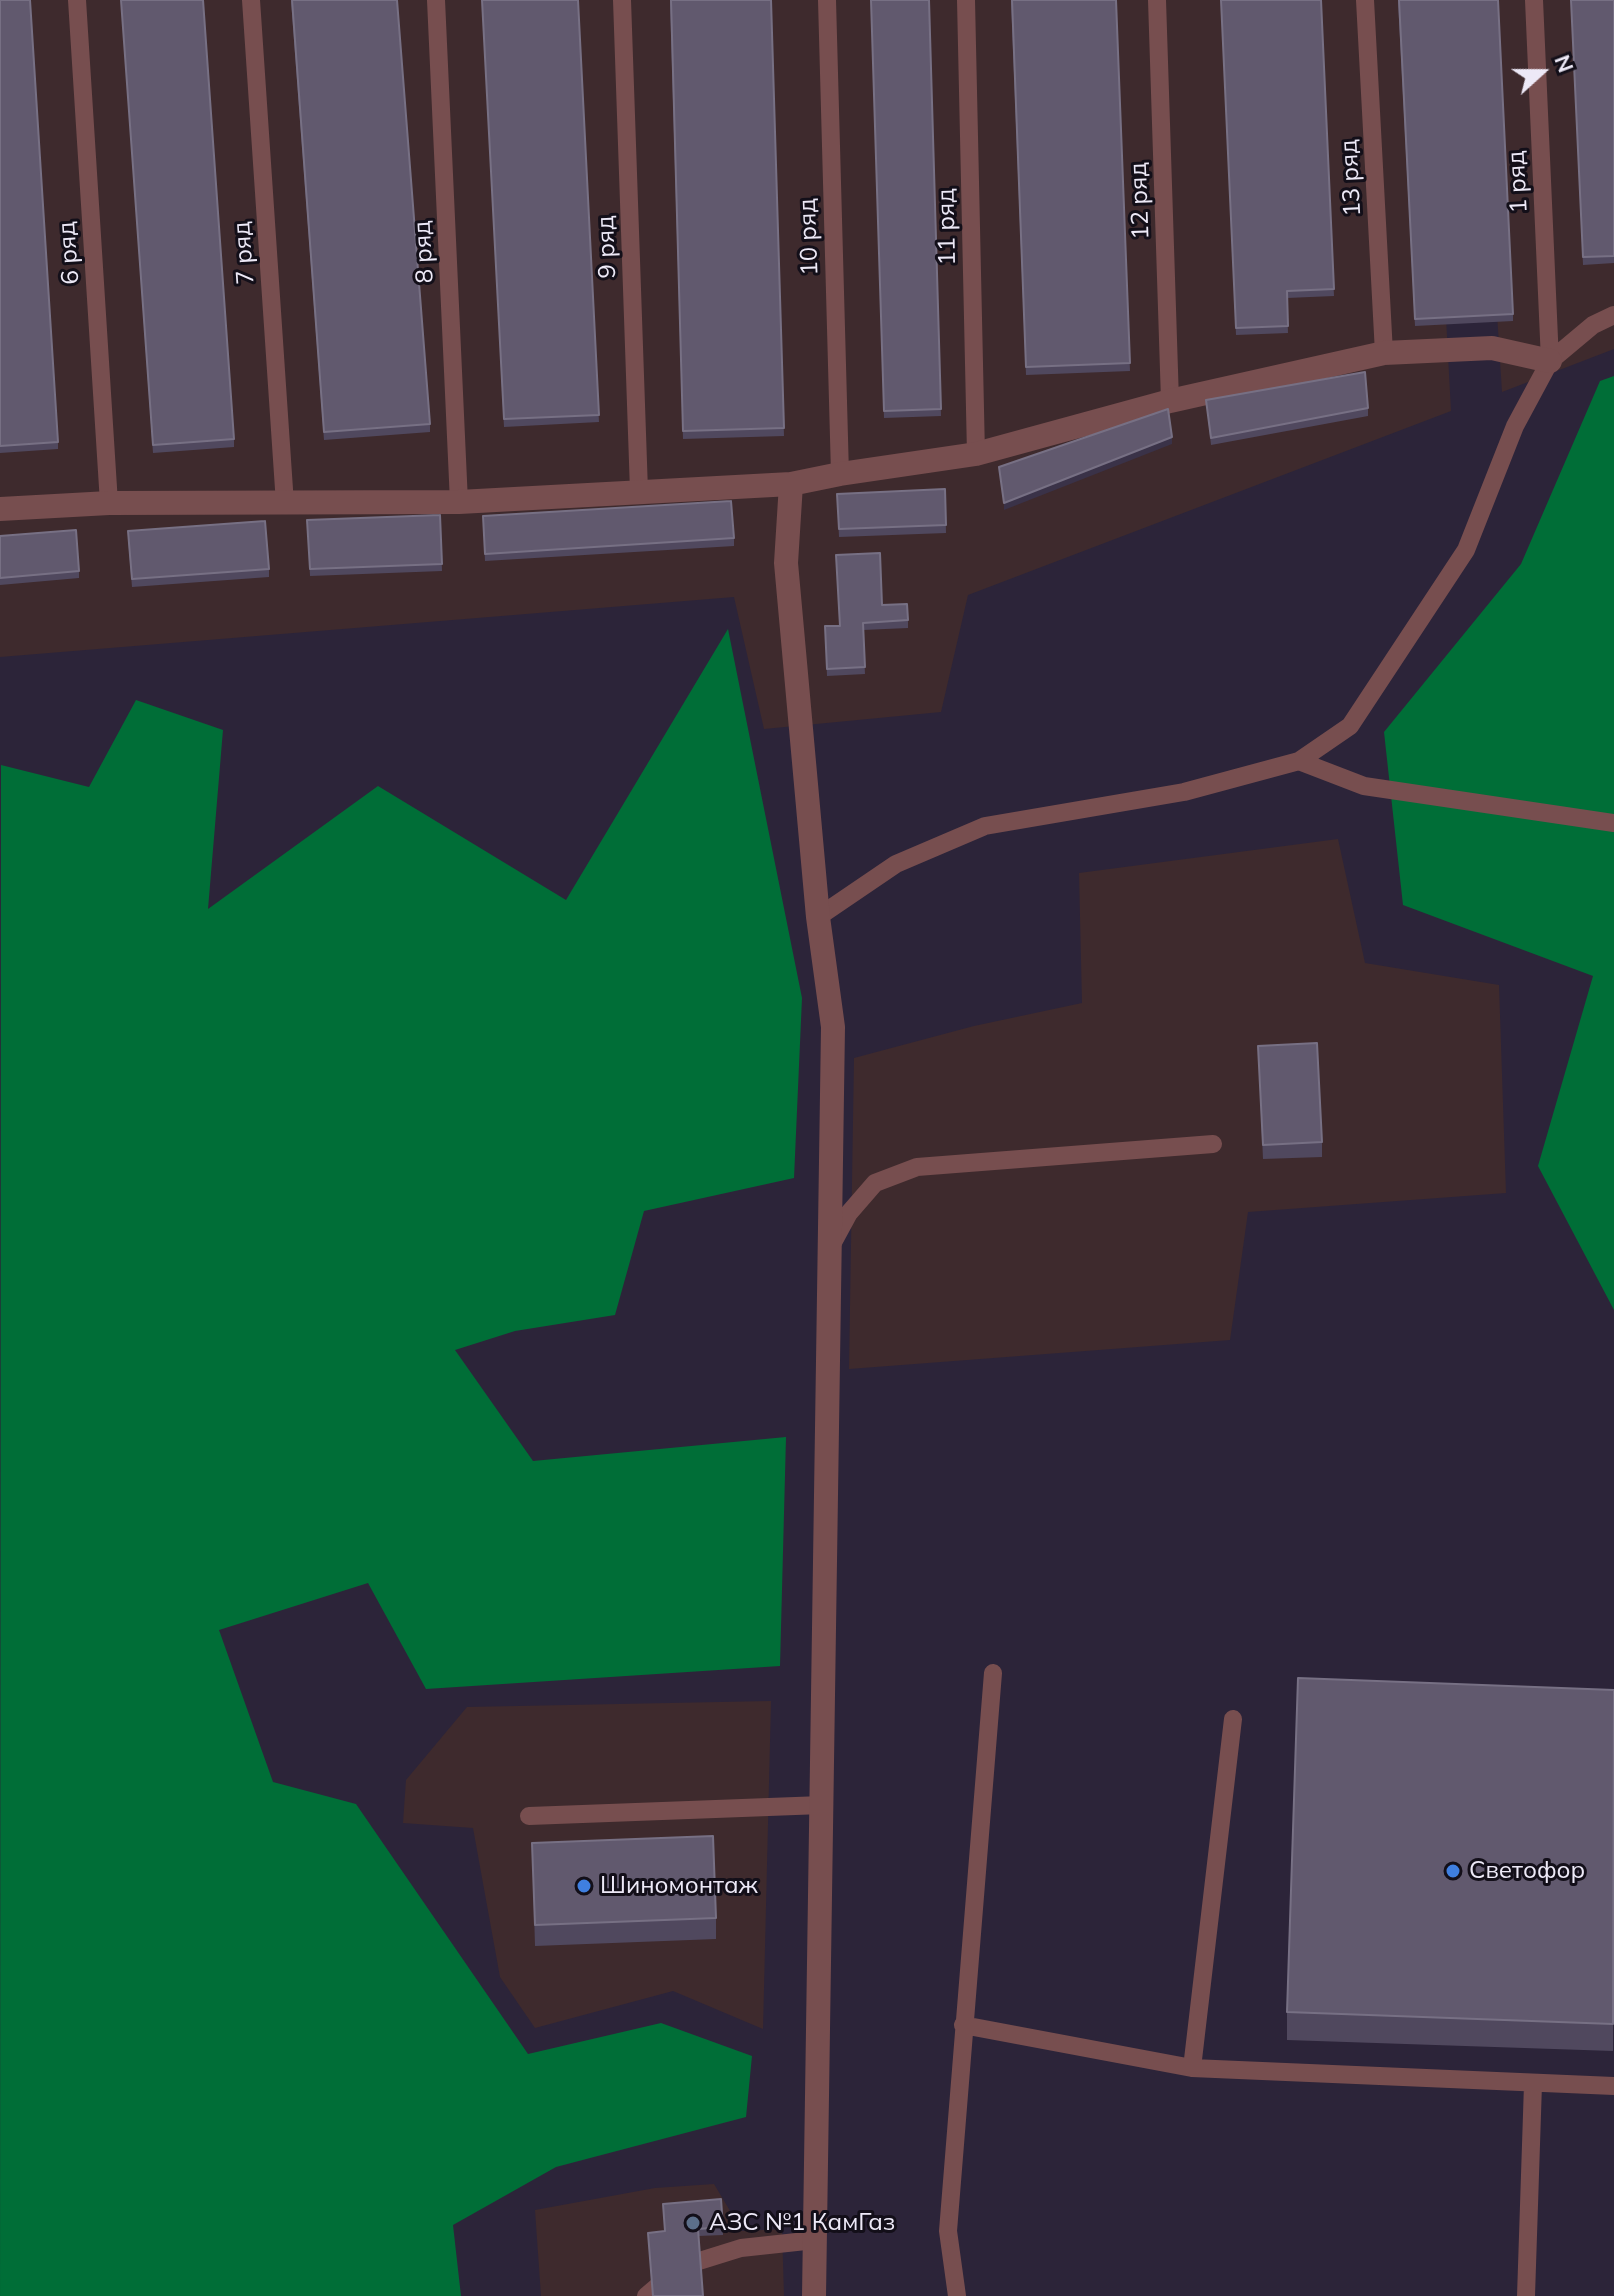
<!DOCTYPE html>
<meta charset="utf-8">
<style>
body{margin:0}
#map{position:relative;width:1614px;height:2296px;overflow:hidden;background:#2c2439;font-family:Mulish,sans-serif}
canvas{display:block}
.north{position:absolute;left:1502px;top:32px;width:80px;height:80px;-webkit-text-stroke:6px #130f19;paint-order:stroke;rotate:69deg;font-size:22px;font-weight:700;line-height:32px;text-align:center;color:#ede9f7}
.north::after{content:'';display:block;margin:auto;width:28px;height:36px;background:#ede9f7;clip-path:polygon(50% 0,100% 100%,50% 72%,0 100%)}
</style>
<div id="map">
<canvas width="1614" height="2296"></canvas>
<div class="north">N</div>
</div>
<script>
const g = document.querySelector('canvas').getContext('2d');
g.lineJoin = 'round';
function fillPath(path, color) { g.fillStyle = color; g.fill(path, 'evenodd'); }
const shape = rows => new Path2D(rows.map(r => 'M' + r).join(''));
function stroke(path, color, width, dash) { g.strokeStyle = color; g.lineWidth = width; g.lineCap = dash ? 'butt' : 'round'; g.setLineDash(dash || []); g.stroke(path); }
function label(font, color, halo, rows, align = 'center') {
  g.font = font + ' Mulish,sans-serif'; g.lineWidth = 6; g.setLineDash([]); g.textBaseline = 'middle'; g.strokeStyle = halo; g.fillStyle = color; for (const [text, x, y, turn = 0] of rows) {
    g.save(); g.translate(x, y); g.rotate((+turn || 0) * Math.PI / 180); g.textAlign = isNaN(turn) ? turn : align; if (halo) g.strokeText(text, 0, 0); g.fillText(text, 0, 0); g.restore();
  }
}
fillPath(shape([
 [0,0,1429,0,1451,411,968,595,941,712,764,729,734,597,0,657],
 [1477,0,1614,0,1614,349,1502,392],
 [1338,839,1365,963,1499,985,1506,1193,1248,1212,1230,1340,849,1369,854,1058,974,1026,1082,1003,1079,873],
 [771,1701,763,2029,673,1991,535,2028,500,1977,473,1828,403,1823,406,1780,467,1707],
 [714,2184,742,2231,782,2229,784,2296,541,2296,535,2210,655,2188]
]), '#3e2a2d');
fillPath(shape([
 [1614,376,1614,1310,1538,1166,1593,976,1403,905,1384,732,1521,564,1600,381],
 [728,629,802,998,794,1178,644,1211,615,1315,515,1331,455,1350,533,1461,786,1437,780,1666,426,1689,368,1583,219,1630,273,1782,356,1804,528,2054,661,2023,752,2056,746,2117,556,2167,453,2225,461,2296,0,2296,1,765,89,787,136,700,223,730,208,909,378,786,566,900]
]), '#006e37');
stroke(shape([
 [77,0,109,503],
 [251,0,285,504],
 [436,0,459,502],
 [622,0,639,491],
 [827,0,840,474],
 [966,0,976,454],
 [1157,0,1170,401],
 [1365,0,1384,353],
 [1534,0,1550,361],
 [1299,761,1364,786,1614,823],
 [818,917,896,864,985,826,1184,792,1299,761,1350,726,1466,550,1515,426,1550,361,1593,325,1614,315],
 [830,1248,849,1213,875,1183,917,1167,1213,1144],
 [529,1816,822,1805],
 [963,2025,1192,2068,1614,2086],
 [1192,2068,1233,1719],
 [646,2296,680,2267,741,2248,815,2240],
 [957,2296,948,2231,993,1673],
 [1526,2296,1533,2084]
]), '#774e4f', 18);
stroke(shape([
 [791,484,786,563,818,917,833,1027,814,2296],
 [0,509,109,503,459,502,791,484,840,474,976,454,1170,401,1384,353,1492,348,1550,361]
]), '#774e4f', 24);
fillPath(shape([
 [0,0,58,442,58,449,0,453],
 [121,0,234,439,234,447,153,453],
 [291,0,430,424,430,432,324,440],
 [482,0,578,0,599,422,504,427],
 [670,0,771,0,784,436,683,439],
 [871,0,929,0,941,416,884,418],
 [1011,0,1116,0,1130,371,1026,375],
 [1221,0,1321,0,1334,296,1287,298,1288,333,1236,335],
 [1398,0,1513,314,1513,321,1415,326],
 [1571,0,1614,0,1614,263,1583,265],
 [1206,400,1368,408,1368,416,1211,445],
 [945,489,946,533,839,537,837,494],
 [440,515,442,571,310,576,307,520],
 [483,516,734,538,734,546,485,561],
 [0,536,79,571,79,578,0,585],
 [128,538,269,569,269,577,132,587],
 [882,605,908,620,908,628,863,630,865,674,827,676,825,626,839,626],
 [1258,1046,1322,1142,1322,1157,1263,1159],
 [1614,1690,1613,2051,1287,2040,1287,2012],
 [532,1843,716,1918,716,1939,535,1946],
 [723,2227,723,2235,698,2236,648,2233]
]), '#50485e');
fillPath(shape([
 [1172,437,1172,444,1004,510,1004,503]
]), '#3a3248');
const building = shape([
 [0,0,30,0,58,442,0,446,0,0],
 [121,0,203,0,234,439,153,445,121,0],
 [292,0,397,0,430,424,324,432,292,0],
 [482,0,578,0,599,415,504,419,482,0],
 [671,0,771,0,784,428,683,431,671,0],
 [871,0,929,0,941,409,884,411,871,0],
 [1012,0,1116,0,1130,363,1026,367,1012,0],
 [1221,0,1321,0,1334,289,1287,291,1288,326,1236,328,1221,0],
 [1399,0,1498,0,1513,314,1415,319,1399,0],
 [1571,0,1614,0,1614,256,1583,257,1571,0],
 [1365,372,1368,408,1211,438,1206,400,1365,372],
 [1168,409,1172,437,1004,503,999,467,1168,409],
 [945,489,946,525,839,529,837,494,945,489],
 [731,501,734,538,485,554,483,516,731,501],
 [440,515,442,564,310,569,307,520,440,515],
 [265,521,269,569,132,579,128,531,265,521],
 [76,530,79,571,0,578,0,536,76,530],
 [880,553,882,605,907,604,908,620,863,623,865,667,827,669,825,626,840,626,836,555,880,553],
 [1317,1043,1322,1142,1263,1145,1258,1046,1317,1043],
 [1298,1678,1614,1690,1613,2024,1287,2012,1298,1678],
 [713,1836,716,1918,535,1925,532,1843,713,1836],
 [721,2199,723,2227,698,2229,703,2296,653,2296,648,2233,665,2231,663,2204,721,2199]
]);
fillPath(building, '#61596e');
stroke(building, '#777084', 2);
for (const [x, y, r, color] of [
 [1453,1871,8,"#3f7fe0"],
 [584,1886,8,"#3f7fe0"],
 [693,2223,8,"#5c6f8a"]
]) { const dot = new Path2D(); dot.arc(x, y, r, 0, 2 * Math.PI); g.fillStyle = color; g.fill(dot); stroke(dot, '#130f19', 3); }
label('24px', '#ede9f7', '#130f19', [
 ["13 ряд",1351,178,-93],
 ["1 ряд",1518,182,-93],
 ["12 ряд",1140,201,-92],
 ["11 ряд",947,227,-91],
 ["10 ряд",809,237,-92],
 ["9 ряд",607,247,-92],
 ["8 ряд",424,252,-93],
 ["6 ряд",69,253,-94],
 ["7 ряд",244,253,-94]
]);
label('24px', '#ede9f7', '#130f19', [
 ["Светофор",1469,1871],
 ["Шиномонтаж",600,1886],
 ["АЗС №1 КамГаз",709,2223]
], 'left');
</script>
